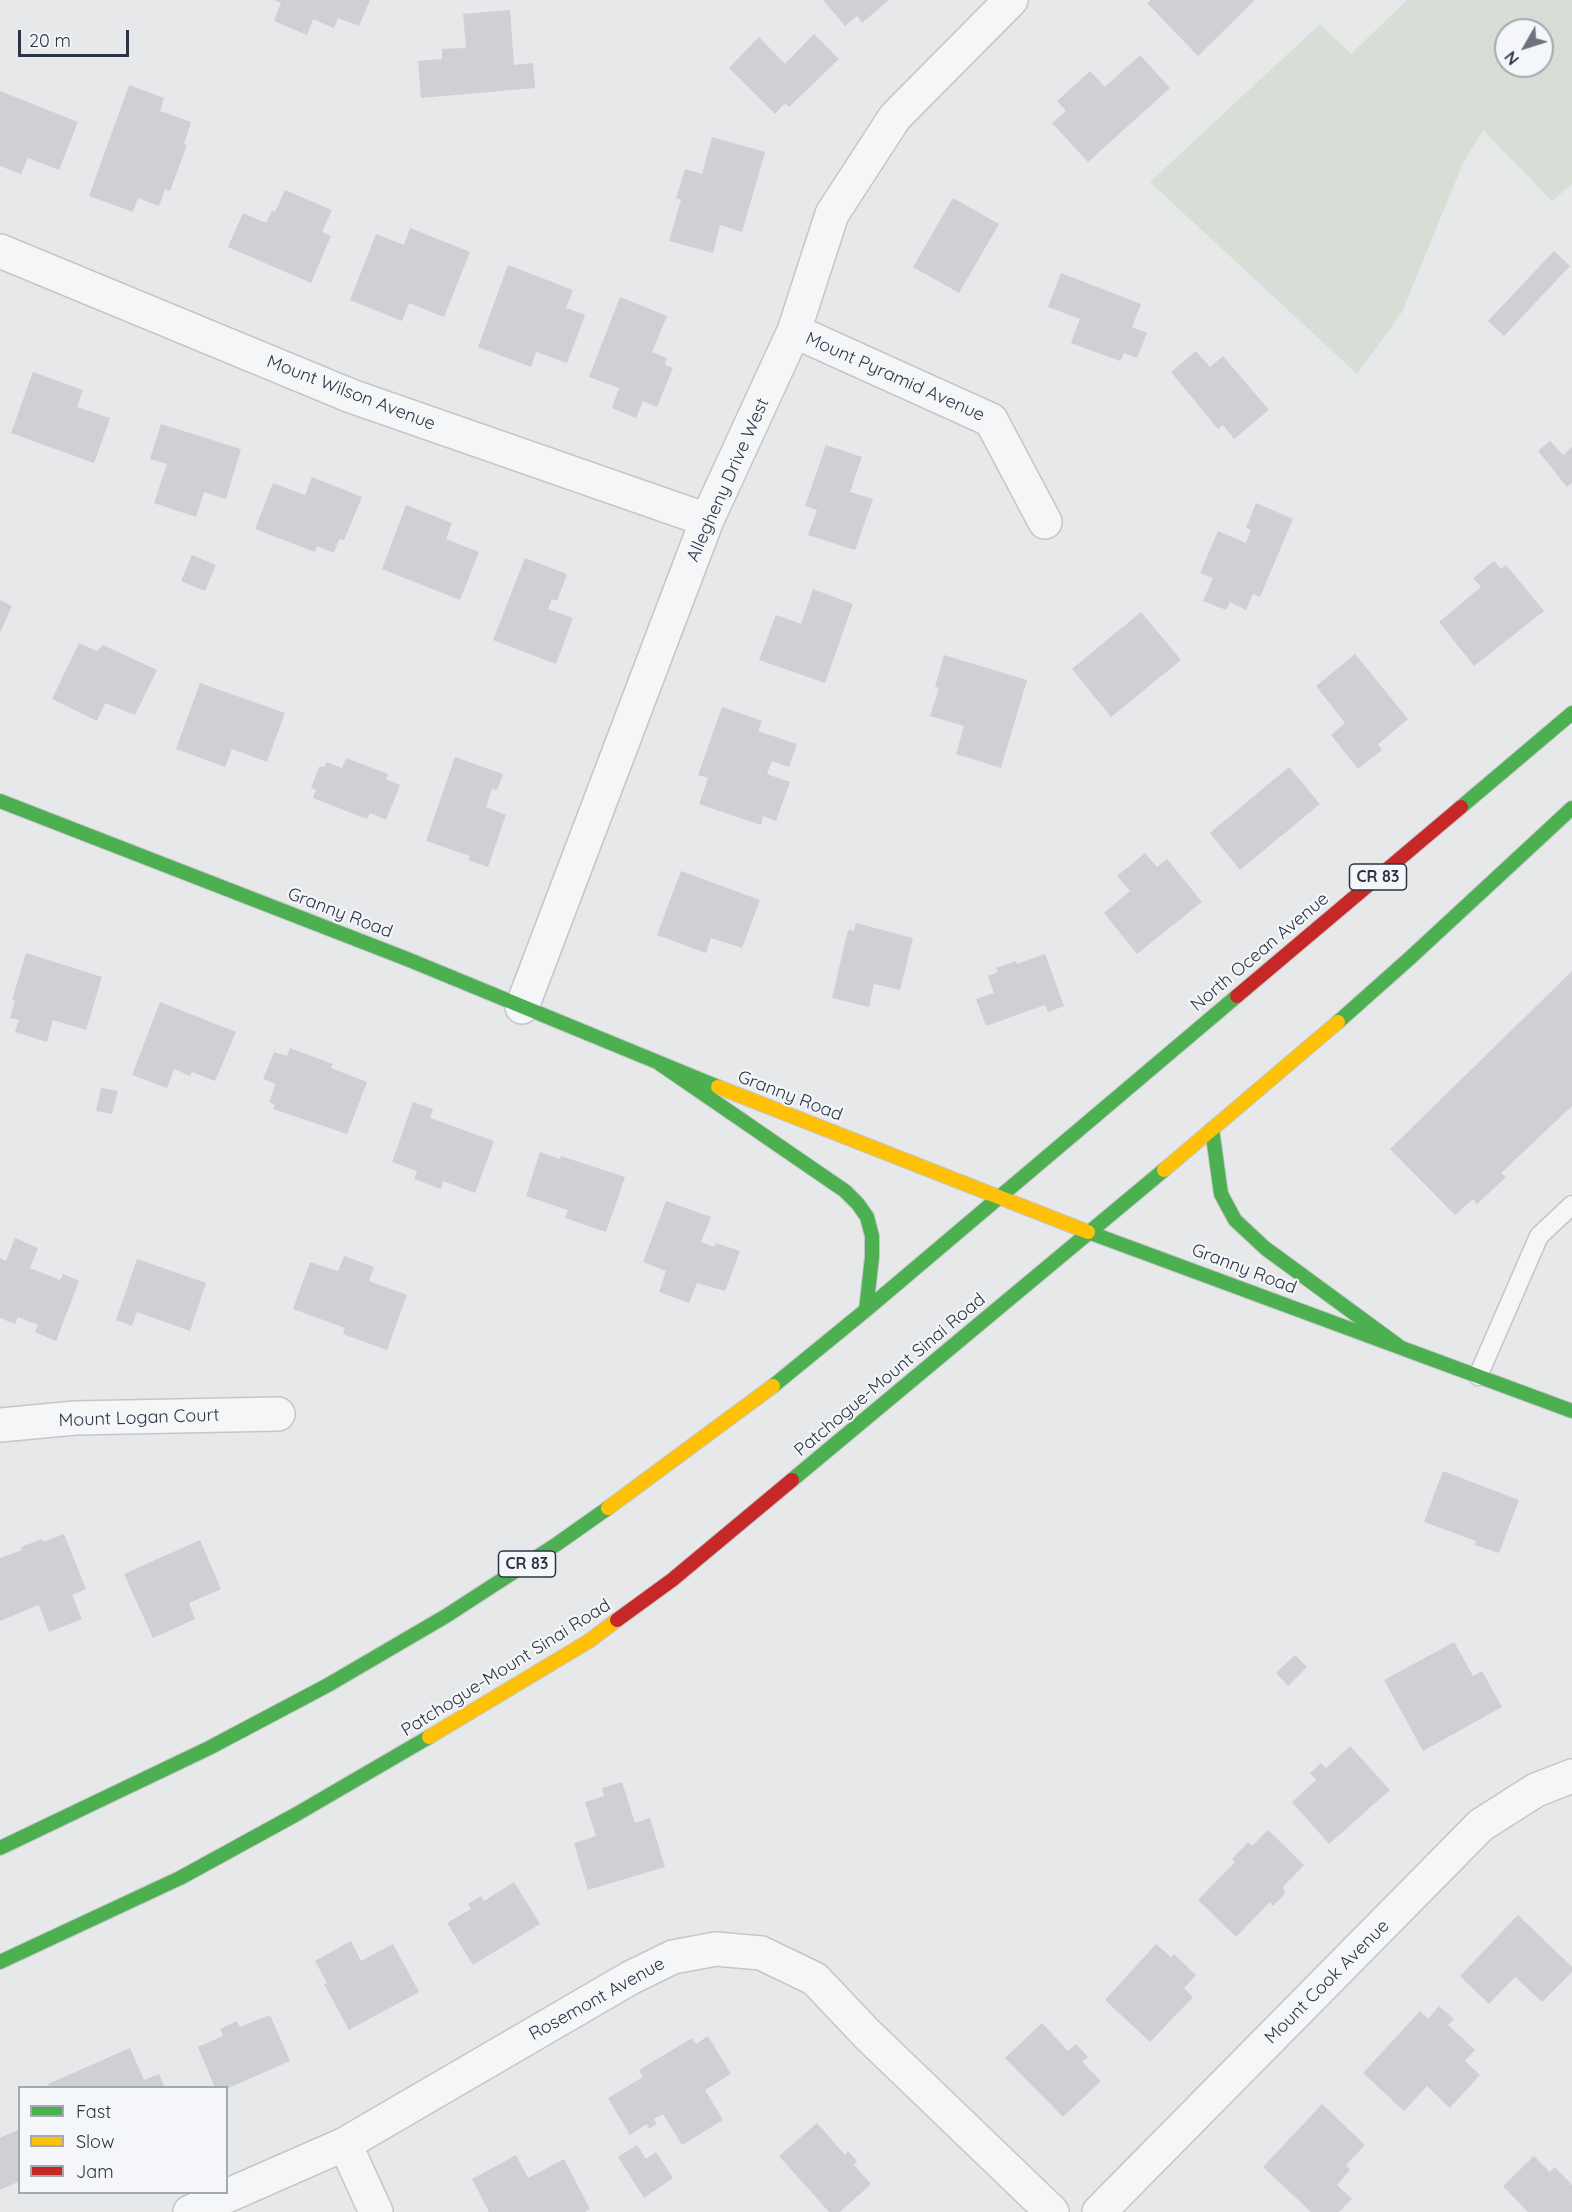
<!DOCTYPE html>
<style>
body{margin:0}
#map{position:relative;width:1572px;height:2212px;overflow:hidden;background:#e6e8ea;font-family:Quicksand,sans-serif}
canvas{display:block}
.legend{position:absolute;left:18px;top:2086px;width:210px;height:108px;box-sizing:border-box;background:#f4f6f9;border:2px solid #a4a8b1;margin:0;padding:8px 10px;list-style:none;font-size:18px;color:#2b3445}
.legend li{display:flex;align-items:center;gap:12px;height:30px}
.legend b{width:30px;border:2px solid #a4a8b1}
.north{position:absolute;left:1494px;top:18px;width:60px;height:60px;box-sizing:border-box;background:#f4f6f9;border:2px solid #a4a8b1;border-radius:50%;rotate:231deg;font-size:16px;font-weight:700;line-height:24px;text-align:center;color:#2b3445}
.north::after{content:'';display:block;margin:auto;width:21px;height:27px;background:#6c737f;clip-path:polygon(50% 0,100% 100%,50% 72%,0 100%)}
.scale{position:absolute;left:18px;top:30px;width:111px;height:27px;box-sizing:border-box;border:3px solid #2b3445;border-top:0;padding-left:8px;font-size:18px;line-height:21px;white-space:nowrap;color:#2b3445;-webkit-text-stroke:4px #f4f6f9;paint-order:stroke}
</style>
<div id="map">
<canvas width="1572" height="2212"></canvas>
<ul class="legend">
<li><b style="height:8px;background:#4caf50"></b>Fast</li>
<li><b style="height:8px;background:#ffc107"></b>Slow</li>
<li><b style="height:8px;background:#c62828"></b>Jam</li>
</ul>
<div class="north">N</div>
<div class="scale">20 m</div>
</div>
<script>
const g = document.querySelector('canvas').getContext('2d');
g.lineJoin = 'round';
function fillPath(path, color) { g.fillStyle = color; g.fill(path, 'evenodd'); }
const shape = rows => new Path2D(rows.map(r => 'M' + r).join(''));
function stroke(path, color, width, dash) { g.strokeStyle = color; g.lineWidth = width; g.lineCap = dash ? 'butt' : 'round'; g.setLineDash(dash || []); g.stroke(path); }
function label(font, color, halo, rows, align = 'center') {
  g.font = font + ' Quicksand,sans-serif'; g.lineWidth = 4.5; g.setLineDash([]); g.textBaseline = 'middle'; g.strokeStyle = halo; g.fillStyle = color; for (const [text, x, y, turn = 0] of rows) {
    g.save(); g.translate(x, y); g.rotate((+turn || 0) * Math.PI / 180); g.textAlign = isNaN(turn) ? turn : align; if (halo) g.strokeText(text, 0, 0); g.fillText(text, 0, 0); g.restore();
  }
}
fillPath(shape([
 [1407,0,1572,0,1572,184,1552,201,1483,130,1463,163,1402,312,1357,374,1150,182,1320,24,1351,54],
 [1506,30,1542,30,1542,66,1506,66]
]), '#d6ded6');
fillPath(shape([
 [274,0,370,0,359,26,338,18,334,28,313,19,307,35,274,21,281,3],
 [823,0,889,0,862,23,857,16,845,26],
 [1151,0,1255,0,1198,56,1147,3],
 [510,10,514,65,533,63,535,88,421,98,418,61,442,59,442,49,466,48,463,14],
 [814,34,839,59,789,107,785,103,775,114,729,68,759,37,785,64],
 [1140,55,1170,88,1088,162,1052,123,1066,111,1057,101,1090,71,1105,87],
 [129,85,164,98,160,111,191,122,184,144,187,145,170,191,165,189,159,206,138,198,133,212,89,196],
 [0,91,78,122,59,170,28,158,21,174,0,166],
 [712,137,765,152,742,232,720,225,713,253,669,241,681,200,676,198,685,169,702,174],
 [285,190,332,210,322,232,331,236,311,283,228,247,243,213,266,223,272,211,275,212],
 [953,198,999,224,959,293,913,267],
 [410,228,470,252,444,317,409,303,402,321,350,300,376,234,404,245],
 [1554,251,1570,266,1504,336,1488,321],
 [508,265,573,290,566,308,585,315,567,363,536,352,531,367,478,347],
 [1061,273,1141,304,1132,327,1147,333,1137,358,1124,353,1120,361,1071,343,1080,319,1048,307],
 [620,297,667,316,652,352,667,358,665,365,673,368,657,407,643,401,636,418,612,408,619,388,589,377],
 [1196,351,1210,367,1223,356,1269,410,1234,439,1223,425,1218,429,1171,372],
 [33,372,83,390,77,407,110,418,94,463,11,433],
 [161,424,241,449,226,499,204,492,196,517,154,503,167,464,150,459],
 [1550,441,1563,455,1572,447,1572,483,1567,487,1538,451],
 [826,445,862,457,850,492,873,499,855,550,808,535,817,510,805,506],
 [312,477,362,497,344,540,339,539,334,553,317,546,315,552,255,529,273,483,305,495],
 [1256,503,1293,519,1260,597,1253,594,1246,610,1230,602,1226,610,1203,601,1213,578,1200,573,1218,531,1246,543,1251,530,1246,528],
 [406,505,452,523,446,539,479,552,460,600,382,569],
 [192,555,216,565,205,591,181,581],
 [525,558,567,574,557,601,552,599,548,609,573,618,556,664,493,640],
 [1494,561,1501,569,1506,565,1544,611,1474,666,1439,622,1481,587,1473,578],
 [813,589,853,604,825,683,759,660,776,615,801,624],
 [0,600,12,606,0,633],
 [1141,612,1181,660,1111,717,1072,669],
 [79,643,97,651,103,645,157,670,135,715,105,703,97,721,52,699],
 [1355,654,1408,719,1378,744,1382,750,1358,769,1331,735,1345,723,1316,686],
 [944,655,1027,680,1001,768,956,754,964,726,930,716,939,688,935,687],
 [200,683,285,713,267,762,232,749,225,767,176,749],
 [722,707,762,721,758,731,797,744,789,767,772,761,767,774,790,782,776,821,763,816,761,825,699,804,708,778,698,775],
 [455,757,503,774,497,790,492,789,486,807,506,815,488,867,468,860,470,856,426,841],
 [346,758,388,774,386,779,400,785,386,820,370,813,367,819,313,798,316,790,311,788,319,767,325,767,326,762,342,768],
 [1289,767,1320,804,1240,870,1210,833],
 [1145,853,1157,867,1167,859,1202,902,1137,954,1104,913,1130,891,1117,876],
 [681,871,760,900,742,948,711,938,706,953,657,935],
 [856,923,913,938,900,990,874,984,869,1007,832,998,848,930,854,931],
 [26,953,102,977,86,1030,53,1020,47,1042,15,1032,19,1020,10,1018,15,1001,12,1000],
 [1045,954,1064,1006,1048,1012,1045,1005,986,1026,976,999,994,993,988,976,998,972,996,968,1016,961,1017,964],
 [1572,971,1572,1106,1501,1173,1506,1177,1477,1204,1473,1199,1455,1215,1390,1149],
 [160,1002,236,1032,215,1081,192,1072,190,1076,174,1069,167,1088,132,1075],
 [290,1048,333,1064,331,1068,367,1082,347,1134,273,1109,275,1105,269,1102,276,1084,263,1079,274,1052,287,1056],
 [101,1088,118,1091,112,1114,96,1111],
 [413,1102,433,1109,430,1118,494,1141,475,1193,443,1181,441,1189,414,1179,417,1171,392,1162],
 [540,1152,560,1159,561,1156,625,1177,606,1232,565,1218,568,1210,526,1196],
 [666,1201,711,1217,701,1242,714,1247,716,1243,740,1251,725,1291,697,1283,689,1303,659,1292,666,1271,643,1262],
 [15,1238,38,1248,30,1268,60,1280,63,1274,79,1281,56,1341,35,1332,38,1325,18,1317,15,1324,0,1318,0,1258,6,1261],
 [344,1256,374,1267,369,1281,407,1295,387,1350,343,1334,345,1328,293,1309,310,1262,338,1271],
 [137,1259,206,1283,190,1331,137,1312,132,1326,116,1320],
 [1443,1471,1519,1500,1499,1553,1475,1545,1476,1541,1424,1522],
 [64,1534,86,1589,72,1595,82,1619,49,1632,39,1605,0,1621,0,1558,22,1550,21,1547,42,1539,43,1542],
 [200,1540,221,1589,189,1603,195,1619,153,1638,124,1574],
 [1454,1642,1473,1676,1482,1671,1502,1707,1423,1751,1384,1680],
 [1295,1655,1307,1667,1288,1686,1276,1673],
 [1350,1746,1390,1790,1329,1844,1292,1802,1316,1780,1310,1773,1321,1763,1326,1768],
 [622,1782,635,1823,650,1818,665,1867,588,1890,574,1843,596,1836,585,1802,604,1796,602,1788],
 [1268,1830,1304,1865,1283,1887,1285,1894,1273,1906,1270,1902,1236,1937,1198,1900,1235,1862,1232,1859,1248,1842,1252,1846],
 [514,1882,540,1924,473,1965,447,1923,471,1909,468,1904,481,1896,484,1901],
 [1518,1915,1572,1967,1572,1972,1542,2002,1515,1977,1489,2004,1460,1976],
 [351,1941,361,1961,393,1944,419,1992,349,2030,324,1984,327,1983,315,1961],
 [1156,1944,1171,1957,1174,1954,1196,1975,1184,1988,1193,1997,1150,2042,1105,2000],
 [1439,2006,1454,2019,1448,2025,1475,2050,1465,2061,1480,2075,1450,2108,1427,2086,1404,2111,1363,2073,1420,2011,1428,2019],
 [270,2015,290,2061,226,2089,215,2088,198,2047,223,2036,220,2029,237,2021,240,2027],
 [1042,2023,1068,2051,1076,2044,1088,2057,1082,2062,1101,2081,1063,2117,1005,2058],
 [708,2036,731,2074,705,2090,723,2120,682,2145,663,2114,654,2119,657,2124,649,2129,647,2124,630,2135,608,2098,643,2077,639,2070,692,2038,696,2044],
 [130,2048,144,2080,159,2074,165,2088,50,2088,48,2084],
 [1322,2104,1365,2145,1346,2165,1350,2170,1337,2185,1352,2199,1339,2212,1311,2212,1263,2167],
 [817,2123,845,2155,848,2151,857,2161,854,2165,871,2184,840,2212,829,2212,779,2156],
 [20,2129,20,2181,0,2190,0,2138],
 [637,2145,646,2159,656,2152,673,2178,644,2198,618,2157],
 [516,2155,528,2178,564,2159,590,2209,585,2212,489,2212,472,2179],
 [1534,2156,1550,2172,1555,2167,1572,2185,1572,2212,1528,2212,1503,2186]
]), '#ced0d3');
const lane = shape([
 [1478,1376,1539,1236,1572,1205]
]);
const street = shape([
 [0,251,351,396,707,520],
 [794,331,991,420,1045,522],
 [522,1007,707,520,794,331,832,214,895,117,1011,0],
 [0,1425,75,1418,278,1414],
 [345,2144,376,2212],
 [190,2212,345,2144,630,1978,673,1957,716,1949,761,1953,815,1979,867,2034,1052,2212],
 [1099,2212,1481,1825,1536,1790,1572,1776]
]);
const fast = shape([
 [0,801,407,959,718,1087],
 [1461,807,1572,713],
 [1338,1022,1410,958,1572,808],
 [660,1064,845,1191,858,1204,867,1217,872,1236,872,1257,866,1310],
 [1212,1129,1221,1194,1235,1220,1265,1248,1400,1347],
 [1088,1232,1572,1411],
 [773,1386,866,1310,1237,996],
 [792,1480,1164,1170],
 [0,1848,209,1748,328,1685,446,1616,557,1544,608,1508],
 [0,1962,180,1878,295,1815,429,1737]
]);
const slow = shape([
 [718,1087,1088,1232],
 [1164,1170,1338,1022],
 [608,1508,773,1386],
 [429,1737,589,1641,617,1620]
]);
const jam = shape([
 [1237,996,1461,807],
 [617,1620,672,1580,792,1480]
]);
stroke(lane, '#c4c6c8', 21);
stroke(street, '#c4c6c8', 36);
stroke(fast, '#c4c6c8', 16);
stroke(slow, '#c4c6c8', 16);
stroke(jam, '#c4c6c8', 16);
stroke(lane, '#f5f6f7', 18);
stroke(street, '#f5f6f7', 33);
stroke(fast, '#4caf50', 14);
stroke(slow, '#ffc107', 14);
stroke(jam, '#c62828', 14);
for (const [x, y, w] of [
 [1378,877,57],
 [527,1564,57]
]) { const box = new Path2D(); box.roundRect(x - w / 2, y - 13, w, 26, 4.5); g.fillStyle = '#f4f6f9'; g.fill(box); stroke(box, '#2b3445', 1.5); }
label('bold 16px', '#2b3445', null, [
 ["CR 83",1378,877],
 ["CR 83",527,1564]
]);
label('18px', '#2b3445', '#f4f6f9', [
 ["Mount Pyramid Avenue",895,377,24],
 ["Mount Wilson Avenue",351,393,21],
 ["Allegheny Drive West",728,480,-66],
 ["Granny Road",340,913,21],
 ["North Ocean Avenue",1260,952,-40],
 ["Granny Road",790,1096,21],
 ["Granny Road",1244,1269,21],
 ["Patchogue-Mount Sinai Road",890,1375,-40],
 ["Mount Logan Court",139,1418,-2],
 ["Patchogue-Mount Sinai Road",506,1668,-32],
 ["Mount Cook Avenue",1327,1982,-45],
 ["Rosemont Avenue",597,1999,-29]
]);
</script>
